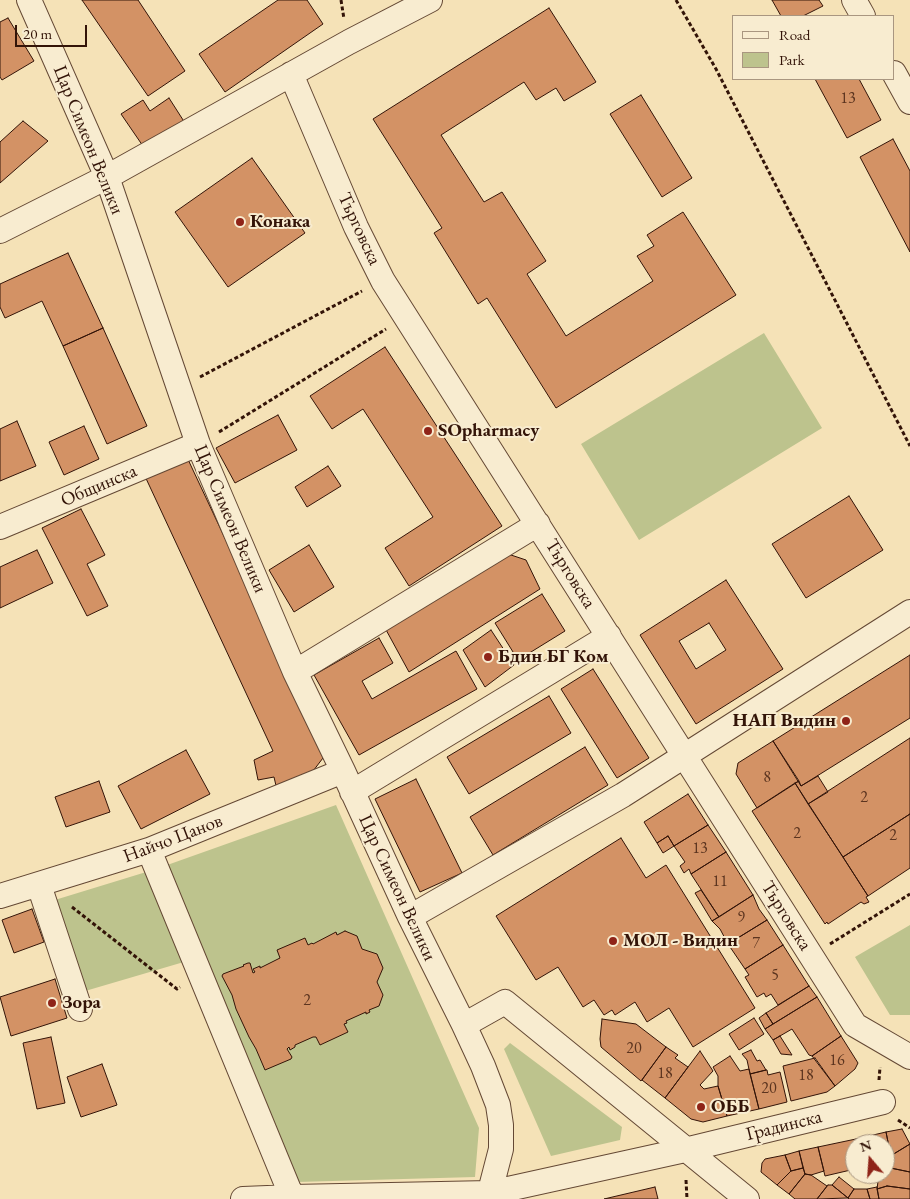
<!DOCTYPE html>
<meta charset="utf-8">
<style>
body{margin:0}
#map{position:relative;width:910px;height:1199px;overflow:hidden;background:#f5e2b7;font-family:"EB Garamond",serif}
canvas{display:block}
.legend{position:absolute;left:732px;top:15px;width:162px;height:65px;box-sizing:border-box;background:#f8ecd0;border:1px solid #a99680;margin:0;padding:6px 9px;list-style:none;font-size:15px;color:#331408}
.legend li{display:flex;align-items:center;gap:10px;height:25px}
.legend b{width:25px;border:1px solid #a99680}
.north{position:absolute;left:845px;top:1134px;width:50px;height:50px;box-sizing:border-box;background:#f8ecd0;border:1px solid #a99680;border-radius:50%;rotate:342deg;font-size:14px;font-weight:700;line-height:20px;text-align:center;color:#331408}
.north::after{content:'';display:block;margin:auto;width:18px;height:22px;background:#8f2418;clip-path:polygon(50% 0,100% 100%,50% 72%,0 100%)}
.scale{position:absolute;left:15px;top:25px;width:72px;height:22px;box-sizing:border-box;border:2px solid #331408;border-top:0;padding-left:6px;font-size:15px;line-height:18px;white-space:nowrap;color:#331408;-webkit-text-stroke:4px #f8ecd0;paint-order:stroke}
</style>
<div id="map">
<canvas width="910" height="1199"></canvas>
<ul class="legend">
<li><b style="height:6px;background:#f8ecd0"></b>Road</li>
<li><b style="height:14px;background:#bdc38d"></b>Park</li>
</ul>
<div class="north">N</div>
<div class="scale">20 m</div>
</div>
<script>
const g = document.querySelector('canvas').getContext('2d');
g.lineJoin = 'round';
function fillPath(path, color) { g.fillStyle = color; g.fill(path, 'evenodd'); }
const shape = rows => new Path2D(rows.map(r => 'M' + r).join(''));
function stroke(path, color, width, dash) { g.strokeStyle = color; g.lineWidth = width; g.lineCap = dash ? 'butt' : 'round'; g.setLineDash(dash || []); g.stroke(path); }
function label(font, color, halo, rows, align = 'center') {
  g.font = font + ' "EB Garamond",serif'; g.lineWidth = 4; g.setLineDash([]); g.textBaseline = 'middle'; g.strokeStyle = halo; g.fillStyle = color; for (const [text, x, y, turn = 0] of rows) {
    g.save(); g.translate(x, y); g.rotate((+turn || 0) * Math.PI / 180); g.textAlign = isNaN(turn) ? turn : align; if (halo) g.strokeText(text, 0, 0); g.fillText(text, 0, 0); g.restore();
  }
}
fillPath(shape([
 [764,333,822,428,639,540,581,444],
 [336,805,479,1128,475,1177,297,1182,194,959,75,994,45,903,156,869],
 [910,925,910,1015,890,1015,855,957],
 [510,1043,622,1127,620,1140,551,1156,504,1049]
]), '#bdc38d');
const building = shape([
 [82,0,138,0,185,71,148,96,82,0],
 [278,0,307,0,323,24,225,92,199,54,278,0],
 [772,0,819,0,823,6,803,16,781,16,772,0],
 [549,8,596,82,564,101,556,88,536,100,524,82,441,135,484,202,502,192,546,261,527,274,566,336,653,281,637,256,654,246,647,235,683,212,736,295,556,408,487,298,478,304,434,233,442,228,373,119,549,8],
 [8,18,34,61,2,80,0,77,0,22,8,18],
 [815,79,859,79,881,120,847,138,815,79],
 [641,95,692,178,662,197,610,114,641,95],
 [169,98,185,123,145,149,121,114,143,100,150,111,169,98],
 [23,121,48,141,0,183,0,142,23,121],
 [893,139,910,171,910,252,860,157,893,139],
 [252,158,305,233,228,287,175,212,252,158],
 [68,253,103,328,63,346,42,301,5,318,0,307,0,284,68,253],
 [103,328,147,426,107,444,63,346,103,328],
 [385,347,502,526,409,586,385,548,433,517,363,409,332,429,310,396,385,347],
 [278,415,297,450,235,483,216,448,278,415],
 [17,421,36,466,0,481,0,429,17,421],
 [84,426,99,459,64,475,49,442,84,426],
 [185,453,326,754,307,779,277,790,274,777,258,780,254,760,273,751,143,472,185,453],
 [328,466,341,486,307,507,295,487,328,466],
 [849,496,883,550,806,598,772,544,849,496],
 [81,509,105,555,87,564,108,606,87,616,42,528,81,509],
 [309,545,334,587,294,612,269,570,309,545],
 [37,550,53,583,0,608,0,567,37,550],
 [505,553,526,560,540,589,409,672,385,628,505,553],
 [726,580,783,669,696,724,640,635,726,580],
 [709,623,726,650,696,669,679,641,709,623],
 [542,594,565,631,518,660,495,623,542,594],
 [491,630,514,665,485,687,463,650,491,630],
 [379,638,393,663,362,681,372,699,456,651,477,689,359,755,314,675,379,638],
 [910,655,910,718,801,786,773,741,910,655],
 [593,669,649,758,617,778,561,689,593,669],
 [549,696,571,733,469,794,447,757,549,696],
 [910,738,910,814,843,857,808,804,910,738],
 [773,741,799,781,757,808,736,774,738,763,773,741],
 [585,747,608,785,493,855,470,817,585,747],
 [186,750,210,794,141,829,118,786,186,750],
 [818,776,828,792,808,804,795,783,799,781,801,786,818,776],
 [416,779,462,873,420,892,375,799,416,779],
 [99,781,110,812,66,827,55,797,99,781],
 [795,783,868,896,866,897,869,902,864,904,861,902,828,924,827,922,825,924,752,811,795,783],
 [688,794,708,825,674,846,668,836,657,843,644,822,688,794],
 [910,814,910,868,868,896,843,857,910,814],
 [708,825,726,852,691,874,689,869,684,873,680,866,685,862,674,846,708,825],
 [668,836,674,846,663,853,657,843,668,836],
 [621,838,646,878,666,865,755,1008,693,1047,669,1008,647,1022,635,1002,615,1015,612,1010,604,1015,594,1000,583,1007,558,967,536,980,496,916,621,838],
 [726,852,753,895,719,917,691,874,726,852],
 [701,890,719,917,712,921,695,893,701,890],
 [753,895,759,909,767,920,728,944,720,929,712,921,753,895],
 [32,909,44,942,14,953,2,920,32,909],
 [767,920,783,945,745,969,728,944,767,920],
 [345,931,357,936,362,949,377,954,383,968,377,982,383,995,379,1006,369,1010,370,1012,366,1014,366,1012,346,1021,347,1023,344,1024,348,1032,320,1045,316,1037,313,1037,295,1045,295,1047,290,1050,289,1047,287,1049,292,1057,291,1059,265,1070,256,1049,249,1037,236,1009,232,995,222,976,223,974,244,966,243,965,248,963,250,963,253,973,255,972,253,969,260,966,260,968,280,958,277,950,305,938,308,945,312,943,313,944,336,932,337,935,345,931],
 [783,945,809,986,778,1005,771,994,766,997,764,993,757,997,745,977,749,975,745,969,783,945],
 [55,979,67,1018,11,1036,0,997,55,979],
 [809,986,817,997,773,1024,766,1013,809,986],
 [817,997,841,1036,812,1056,809,1055,792,1029,773,1040,765,1029,817,997],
 [766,1013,773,1024,765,1029,759,1018,766,1013],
 [754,1018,764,1034,739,1050,729,1034,754,1018],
 [602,1019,636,1024,666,1047,641,1081,601,1047,600,1039,602,1019],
 [780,1036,792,1055,781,1054,773,1040,780,1036],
 [841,1036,858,1063,855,1069,835,1086,812,1056,841,1036],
 [51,1037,65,1103,37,1109,23,1043,51,1037],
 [666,1047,678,1055,675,1058,688,1067,665,1098,642,1080,666,1047],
 [751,1050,757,1061,760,1060,766,1070,750,1074,747,1060,742,1054,751,1050],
 [700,1051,713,1071,700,1085,704,1089,718,1086,727,1116,703,1122,691,1119,665,1098,700,1051],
 [730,1056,740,1071,749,1069,759,1109,727,1116,718,1086,718,1076,713,1067,730,1056],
 [815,1058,835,1086,827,1092,791,1101,783,1066,815,1058],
 [102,1064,117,1105,81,1117,67,1077,102,1064],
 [766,1070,767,1070,768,1075,780,1072,787,1102,759,1109,750,1074,766,1070],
 [902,1129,910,1144,892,1155,890,1152,886,1132,902,1129],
 [886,1132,890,1152,892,1155,891,1168,885,1167,885,1144,857,1144,856,1139,886,1132],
 [856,1139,857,1144,855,1144,855,1169,825,1176,818,1147,856,1139],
 [910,1144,910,1172,891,1168,892,1155,910,1144],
 [818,1147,824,1171,811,1175,805,1174,799,1151,818,1147],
 [799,1151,803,1168,791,1171,785,1155,799,1151],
 [785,1155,791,1171,777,1185,761,1172,762,1163,765,1159,785,1155],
 [885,1167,910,1172,910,1189,887,1186,877,1189,879,1174,885,1174,885,1167],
 [803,1168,805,1174,789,1194,777,1185,791,1171,803,1168],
 [805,1174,811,1175,827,1186,817,1199,795,1199,789,1194,805,1174],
 [839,1177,854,1189,848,1198,832,1185,839,1177],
 [828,1185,832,1185,848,1198,817,1199,828,1185],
 [887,1186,910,1189,910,1199,879,1199,877,1189,887,1186],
 [655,1187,658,1199,604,1199,655,1187],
 [877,1187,879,1199,870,1199,867,1189,877,1187],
 [854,1189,867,1189,870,1199,849,1199,848,1198,854,1189]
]);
fillPath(building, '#d39265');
stroke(building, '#331408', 1);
const minor = shape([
 [29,0,107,177,198,444,295,672,343,771,410,917,464,1025,483,1066,498,1105,501,1125,501,1149,488,1199],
 [854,0,863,16],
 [894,73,910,102],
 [291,74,356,227,383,281,855,1025,910,1057],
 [0,231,107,177,349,42,430,0],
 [0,527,198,444],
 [295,672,538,524],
 [352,792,609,636],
 [149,850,292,1197],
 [39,885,80,1009],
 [0,896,149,850,343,771],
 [410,917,623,795,910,612],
 [464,1025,505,1002,747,1199],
 [243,1199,292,1197,490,1193,685,1150,883,1102]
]);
stroke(minor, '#644834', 26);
stroke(shape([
 [341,0,344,19],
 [676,0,716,69,910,446],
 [200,377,362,291],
 [219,432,386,329],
 [72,907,177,989,180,987],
 [830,944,910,894],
 [879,1080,880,1067],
 [898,1120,910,1128],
 [686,1180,687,1199]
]), '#331408', 3, [4, 2.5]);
stroke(minor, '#f8ecd0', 24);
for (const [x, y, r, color] of [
 [240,222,5,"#8f2418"],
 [428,431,5,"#8f2418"],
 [488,657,5,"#8f2418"],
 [846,721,5,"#8f2418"],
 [613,941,5,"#8f2418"],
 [52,1003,5,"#8f2418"],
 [701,1107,5,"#8f2418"]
]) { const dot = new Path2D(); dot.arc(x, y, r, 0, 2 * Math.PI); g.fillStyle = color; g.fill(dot); stroke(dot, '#f8ecd0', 2); }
label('16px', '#5b341f', null, [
 ["13",848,99],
 ["8",767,778],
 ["2",864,798],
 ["2",797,834],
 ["2",893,836],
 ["13",700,849],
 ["11",720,882],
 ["9",741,918],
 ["7",756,944],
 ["5",775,976],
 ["2",307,1001],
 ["20",634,1049],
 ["16",837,1061],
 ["18",665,1074],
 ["18",806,1076],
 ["20",769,1089]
]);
label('19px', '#331408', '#f8ecd0', [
 ["Цар Симеон Велики",88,140,68],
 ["Търговска",359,229,65],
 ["Общинска",99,486,-23],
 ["Цар Симеон Велики",230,519,67],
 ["Търговска",570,574,58],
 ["Найчо Цанов",173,839,-21],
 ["Цар Симеон Велики",397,888,65],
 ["Търговска",786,916,58],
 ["Градинска",784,1126,-14]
]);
label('bold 19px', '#331408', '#f8ecd0', [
 ["Конака",250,222],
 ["SOpharmacy",438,431],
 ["Бдин БГ Ком",498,657],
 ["НАП Видин",836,721,"right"],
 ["МОЛ - Видин",623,941],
 ["Зора",62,1003],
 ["ОББ",711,1107]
], 'left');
</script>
